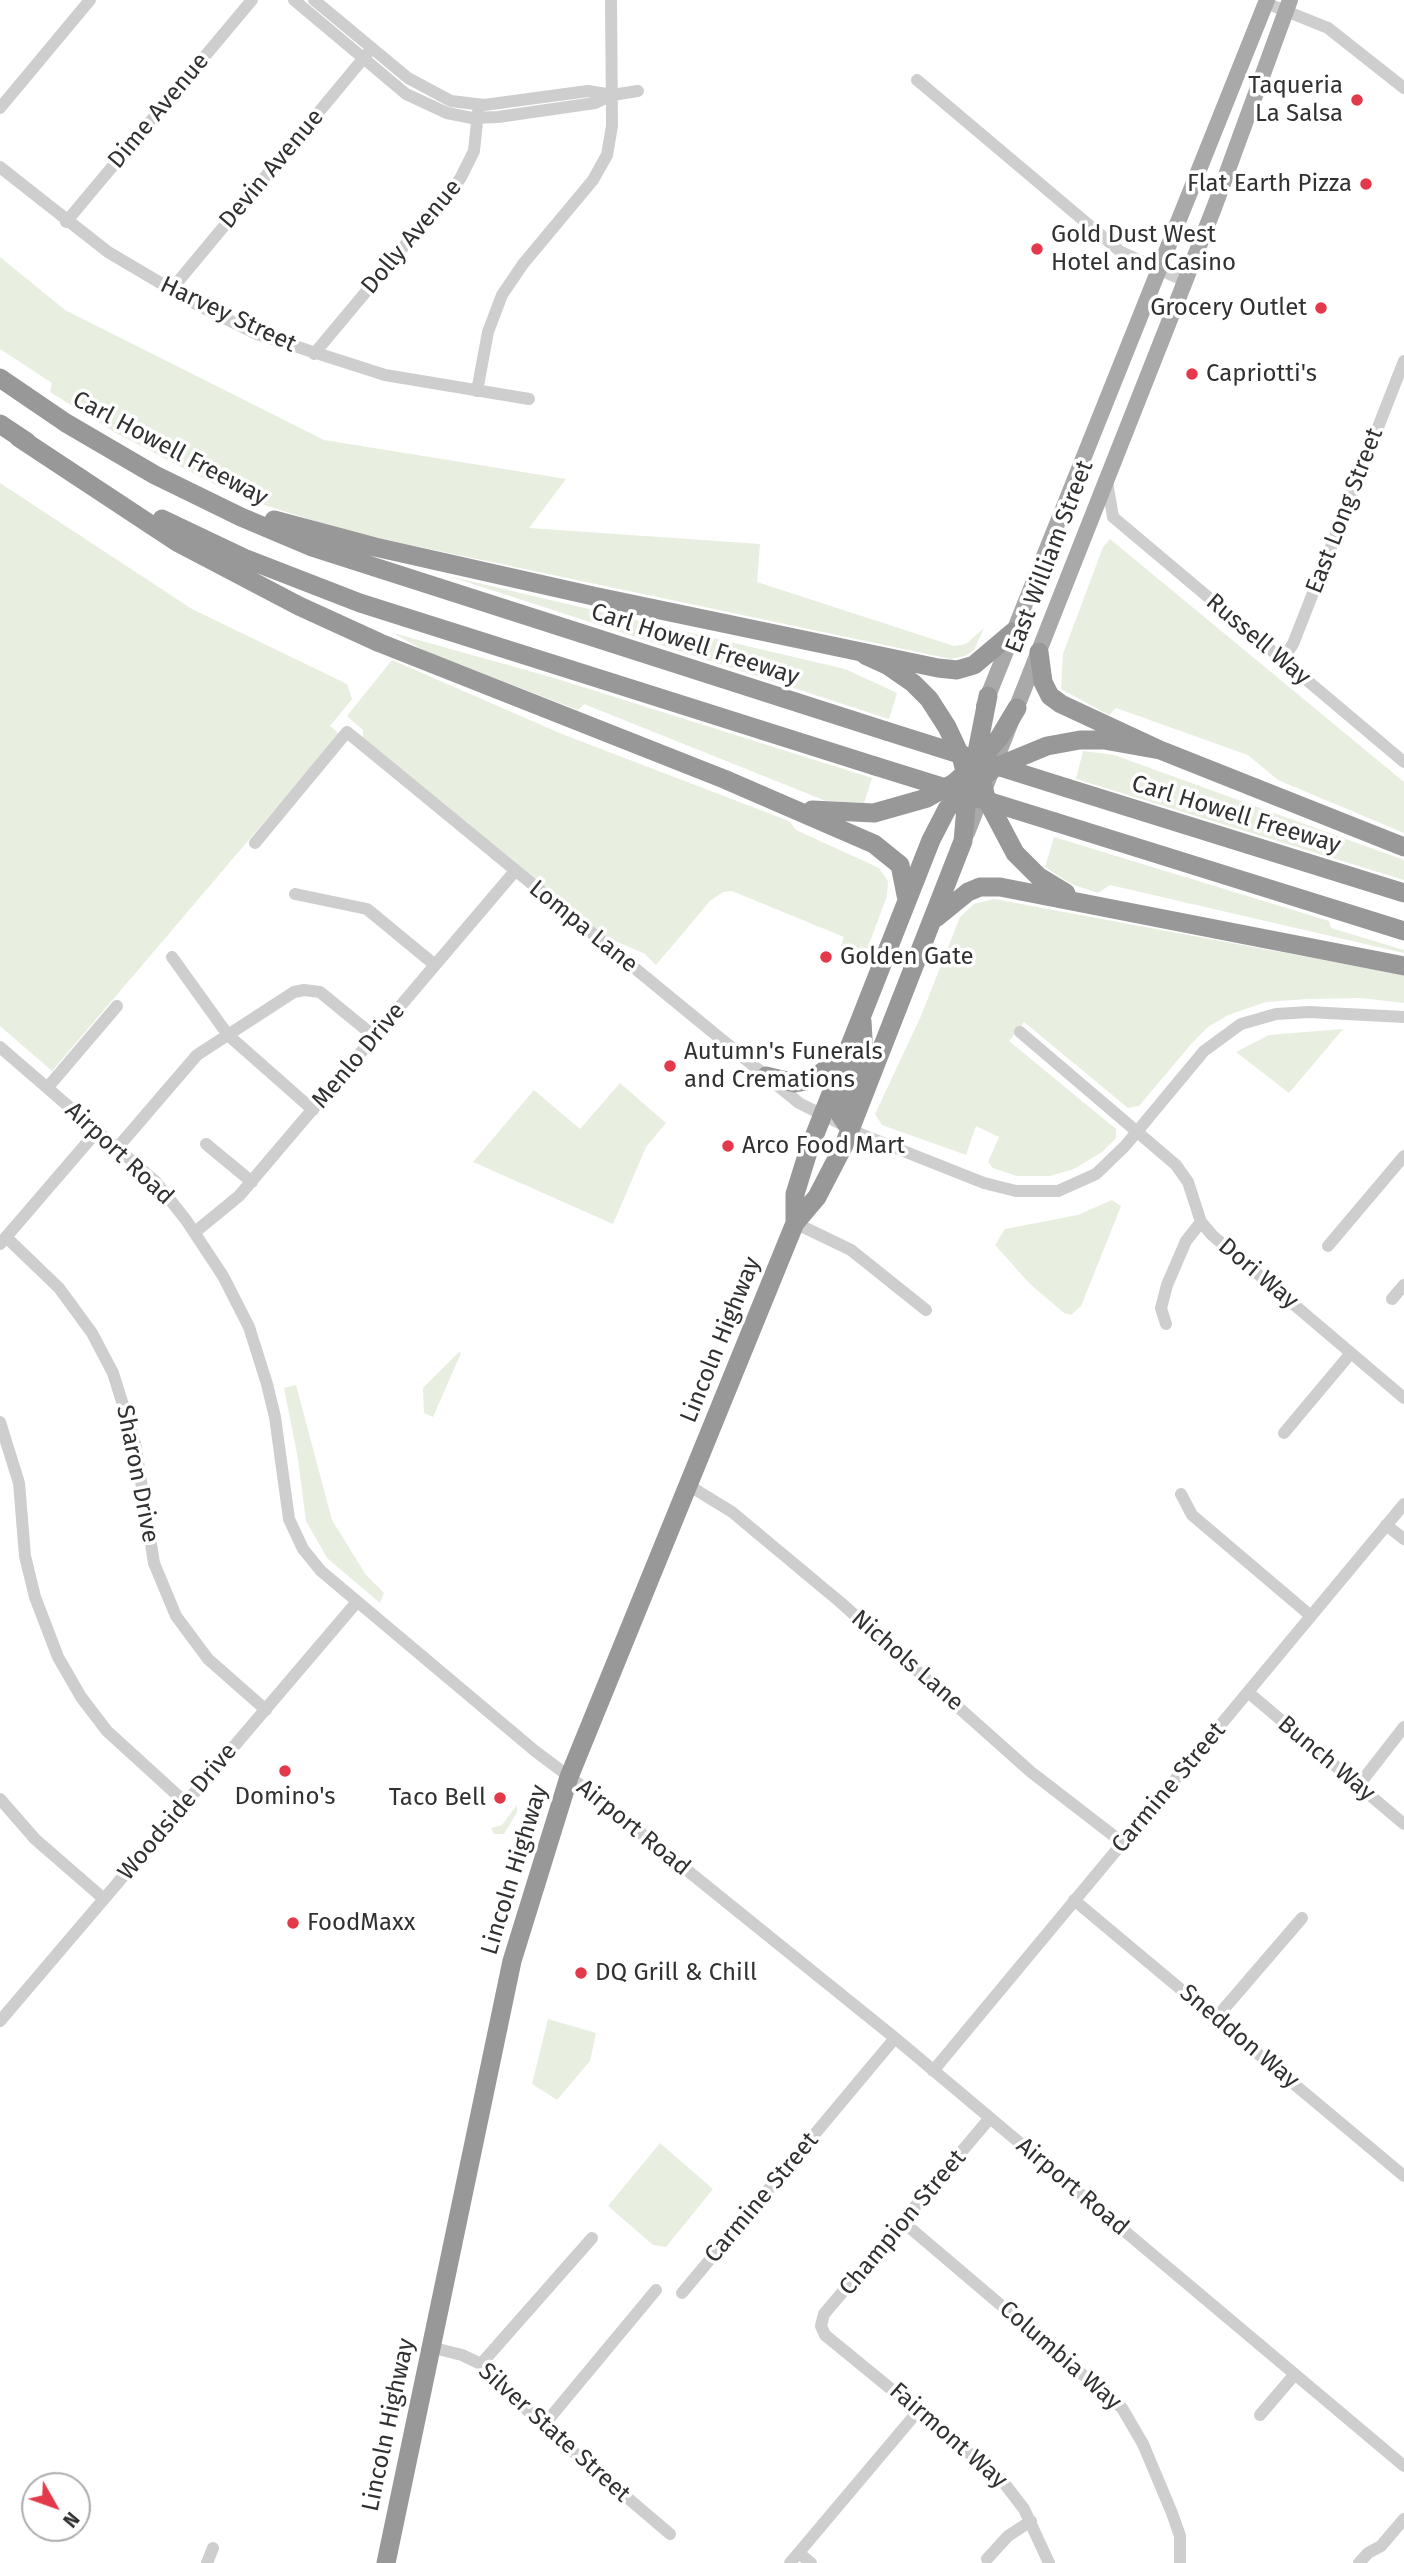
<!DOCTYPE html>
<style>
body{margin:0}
#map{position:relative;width:1404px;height:2563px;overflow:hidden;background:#fff;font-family:"Fira Sans",sans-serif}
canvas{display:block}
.north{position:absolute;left:21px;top:2472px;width:70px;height:70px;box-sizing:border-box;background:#fff;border:2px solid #adadad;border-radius:50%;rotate:130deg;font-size:19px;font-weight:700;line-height:28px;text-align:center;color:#313131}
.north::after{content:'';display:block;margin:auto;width:24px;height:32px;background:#e3394a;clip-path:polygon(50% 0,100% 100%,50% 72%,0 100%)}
</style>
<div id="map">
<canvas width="1404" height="2563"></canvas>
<div class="north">N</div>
</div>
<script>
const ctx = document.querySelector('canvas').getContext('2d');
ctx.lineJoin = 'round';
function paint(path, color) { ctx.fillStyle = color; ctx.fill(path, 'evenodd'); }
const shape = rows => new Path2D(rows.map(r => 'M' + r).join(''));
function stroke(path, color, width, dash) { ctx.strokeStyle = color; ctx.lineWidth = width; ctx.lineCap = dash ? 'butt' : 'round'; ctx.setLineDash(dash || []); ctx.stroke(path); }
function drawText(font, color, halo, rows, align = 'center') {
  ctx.font = font + ' "Fira Sans",sans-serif'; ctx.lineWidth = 7; ctx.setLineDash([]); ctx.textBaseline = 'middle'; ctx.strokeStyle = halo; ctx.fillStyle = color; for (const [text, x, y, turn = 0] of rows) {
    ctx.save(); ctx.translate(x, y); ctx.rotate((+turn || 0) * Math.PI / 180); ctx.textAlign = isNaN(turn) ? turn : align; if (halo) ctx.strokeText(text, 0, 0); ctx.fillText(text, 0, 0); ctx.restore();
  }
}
const green = shape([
 [0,257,65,310,324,440,566,479,529,528,760,544,757,582,954,646,966,644,984,628,974,650,965,656,951,659,406,544,343,530,252,501,216,485,116,433,50,392,52,383,0,349],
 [0,483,192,609,347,684,352,699,330,726,339,734,52,1071,0,1026],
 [1110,539,1404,782,1404,833,1278,780,1248,755,1116,708,1109,715,1061,689,1063,654,1103,547],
 [448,576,845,669,897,693,889,719],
 [393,633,551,677,872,778,864,803,826,801,584,704,578,710,427,652],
 [392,660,562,734,789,821,796,830,879,868,888,881,887,896,864,958,840,949,844,937,732,891,723,892,710,901,656,965,645,954,597,933,363,738,363,730,347,716],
 [1083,751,1114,755,1404,860,1404,880,1076,779],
 [1054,837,1329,921,1331,928,1404,950,1404,953,1110,885,1098,893,1071,884,1045,867],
 [994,899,1404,975,1404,1003,1361,998,1307,999,1266,1002,1228,1015,1208,1027,1192,1043,1139,1106,1128,1108,1024,1022,1009,1041,1116,1129,1116,1138,1102,1152,1074,1169,1050,1176,1017,1176,993,1168,988,1162,999,1137,976,1126,966,1155,882,1125,875,1114,921,1016,960,917,974,904],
 [1343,1029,1289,1093,1236,1052,1269,1035],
 [620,1083,666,1123,646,1147,613,1224,473,1162,534,1090,580,1129],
 [1112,1200,1121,1206,1081,1306,1071,1315,1064,1313,1030,1284,995,1245,1005,1229,1078,1215],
 [459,1352,461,1353,433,1417,424,1413,423,1388],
 [296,1385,332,1520,366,1575,384,1593,380,1603,327,1558,306,1521,298,1459,284,1388],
 [517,1805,517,1812,504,1834,494,1834,491,1828,502,1825],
 [548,2019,596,2033,590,2061,557,2100,532,2084],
 [660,2143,713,2189,666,2247,653,2245,608,2206]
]);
const minor = shape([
 [294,0,406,94,447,113,472,118,498,117,595,103,612,95,638,91],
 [314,0,408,78,451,101,484,105,588,91,612,95],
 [1266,3,1328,28,1404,88],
 [917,80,1121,252,1185,281],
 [0,108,90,0],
 [0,167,108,252,196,304,257,334,385,375,529,399],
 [66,222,252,0],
 [171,290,367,54],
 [314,354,460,179,474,151,478,112],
 [477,391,488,332,502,295,523,264,593,180,607,155,612,126,611,0],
 [1107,482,1113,517,1404,762],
 [1282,660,1293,644,1404,361],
 [255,843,347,732,799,1103,863,1135,984,1183,1016,1191,1058,1191,1096,1174,1125,1146,1204,1051,1241,1024,1276,1014,1309,1012,1404,1017],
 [295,894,367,909,435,965],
 [172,957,228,1035,313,1110],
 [1020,1032,1176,1165,1188,1182,1201,1222,1212,1235,1404,1398],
 [0,1047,155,1181,186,1220,223,1276,249,1327,267,1384,275,1417,289,1519,303,1549,321,1571,535,1751,595,1796,895,2038,1404,2466],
 [48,1087,117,1006],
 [206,1144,252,1182],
 [118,1147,197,1055,294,992,304,990,320,992,375,1037],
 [795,1223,851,1250,926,1310],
 [195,1232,239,1196,515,871],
 [6,1237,59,1288,92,1333,113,1373,135,1443,154,1563,176,1616,208,1659,266,1710],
 [0,1244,98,1130],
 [1328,1246,1404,1156],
 [1392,1299,1404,1285],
 [1166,1324,1161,1308,1167,1285,1186,1241,1201,1222],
 [0,1422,19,1483,25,1556,35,1597,58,1657,81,1697,107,1731,186,1803],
 [1284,1433,1351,1353],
 [688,1485,732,1512,840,1602,1031,1772,1123,1843],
 [1181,1494,1192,1515,1311,1616],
 [1386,1525,1404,1539],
 [1249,1693,1404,1824],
 [1358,1786,1404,1727],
 [0,1799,35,1839,104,1899],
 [1074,1900,1404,2176],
 [1216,2018,1302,1918],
 [0,2021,356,1603],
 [933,2071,1404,1504],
 [990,2118,824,2314,821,2326,825,2335,1001,2479,1024,2509,1049,2563],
 [903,2222,1122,2408,1143,2444,1172,2513,1180,2536,1180,2563],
 [682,2293,895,2038],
 [430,2347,462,2355,481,2364,543,2426,670,2534],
 [481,2364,592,2238],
 [1260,2415,1295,2374],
 [543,2426,656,2290],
 [799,2553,811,2563],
 [987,2559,1008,2536,1031,2521],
 [207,2563,213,2548],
 [790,2563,919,2410],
 [1359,2563,1368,2553,1381,2546,1404,2519]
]);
const major = shape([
 [984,706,1267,0],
 [967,833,1214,208,1290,0]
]);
const highway = shape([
 [0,378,66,423,155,475,241,517,312,547,886,731],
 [0,424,27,442],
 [18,437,177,542,299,606,380,643,724,779,874,844,900,865,907,900],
 [162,519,244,558,360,603,875,766],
 [274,520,375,547,593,596,938,668,957,670,974,665,1013,632],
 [1039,652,1043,682,1050,696,1061,704,1160,750,1404,847],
 [988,696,976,757,986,798,1015,853,1038,876,1066,893],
 [1067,788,1404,893],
 [812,810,874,813,927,798,954,783,976,764,999,738,1017,708],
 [1055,822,1404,931],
 [936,918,968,892,980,887,1000,887,1404,966],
 [766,1076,795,1083,812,1080,844,1055],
 [850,1129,841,1116,864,1056,862,1021],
 [795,1223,795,1194,808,1152,931,840,947,809,964,791,996,767,1047,746,1080,740,1104,740,1160,750],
 [386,2563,512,1961,569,1777,795,1223,817,1197,844,1145,963,841,968,785,962,759,947,727,929,699,913,683,887,665,865,655]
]);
const highwayBridge = shape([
 [886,731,1067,788],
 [875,766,1055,822]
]);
const markers = [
 [1357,100,7,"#e3394a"],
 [1366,184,7,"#e3394a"],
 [1037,249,7,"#e3394a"],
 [1321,308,7,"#e3394a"],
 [1192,374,7,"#e3394a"],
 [826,957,7,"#e3394a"],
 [670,1066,7,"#e3394a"],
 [728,1146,7,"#e3394a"],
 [285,1771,7,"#e3394a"],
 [500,1798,7,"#e3394a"],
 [293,1923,7,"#e3394a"],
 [581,1973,7,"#e3394a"]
];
const poiNames = [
 ["Taqueria",1343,86,"right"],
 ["La Salsa",1343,114,"right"],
 ["Flat Earth Pizza",1352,184,"right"],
 ["Gold Dust West",1051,235],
 ["Hotel and Casino",1051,263],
 ["Grocery Outlet",1307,308,"right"],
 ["Capriotti's",1206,374],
 ["Golden Gate",840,957],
 ["Autumn's Funerals",684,1052],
 ["and Cremations",684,1080],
 ["Arco Food Mart",742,1146],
 ["Domino's",285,1797,"center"],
 ["Taco Bell",486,1798,"right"],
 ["FoodMaxx",307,1923],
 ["DQ Grill & Chill",595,1973]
];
const streetNames = [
 ["Dime Avenue",159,111,-50],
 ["Devin Avenue",272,169,-50],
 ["Dolly Avenue",412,237,-50],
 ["Harvey Street",228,315,25],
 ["Carl Howell Freeway",170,449,28],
 ["East Long Street",1345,511,-69],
 ["East William Street",1050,557,-69],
 ["Russell Way",1258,640,40],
 ["Carl Howell Freeway",695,645,18],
 ["Carl Howell Freeway",1236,815,17],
 ["Lompa Lane",583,927,39],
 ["Menlo Drive",359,1056,-50],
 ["Airport Road",119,1154,43],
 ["Dori Way",1258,1274,40],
 ["Lincoln Highway",721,1340,-68],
 ["Sharon Drive",137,1474,79],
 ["Nichols Lane",907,1661,41],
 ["Bunch Way",1326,1759,40],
 ["Carmine Street",1169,1788,-50],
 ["Woodside Drive",178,1812,-50],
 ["Airport Road",633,1828,39],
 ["Lincoln Highway",515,1870,-73],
 ["Sneddon Way",1239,2037,40],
 ["Airport Road",1072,2187,40],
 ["Carmine Street",762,2198,-50],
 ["Champion Street",903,2223,-50],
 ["Columbia Way",1060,2356,41],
 ["Lincoln Highway",389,2425,-78],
 ["Silver State Street",554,2433,42],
 ["Fairmont Way",948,2436,41]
];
paint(green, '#e8eee0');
stroke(minor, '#cecece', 12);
stroke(major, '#a9a9a9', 16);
stroke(highway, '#989898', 19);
stroke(highwayBridge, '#989898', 19);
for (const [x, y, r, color] of markers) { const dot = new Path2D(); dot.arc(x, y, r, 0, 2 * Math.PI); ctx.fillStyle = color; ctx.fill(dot); stroke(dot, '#fff', 2.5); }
drawText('24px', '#313131', '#fff', poiNames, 'left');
drawText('24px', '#313131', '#fff', streetNames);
</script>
